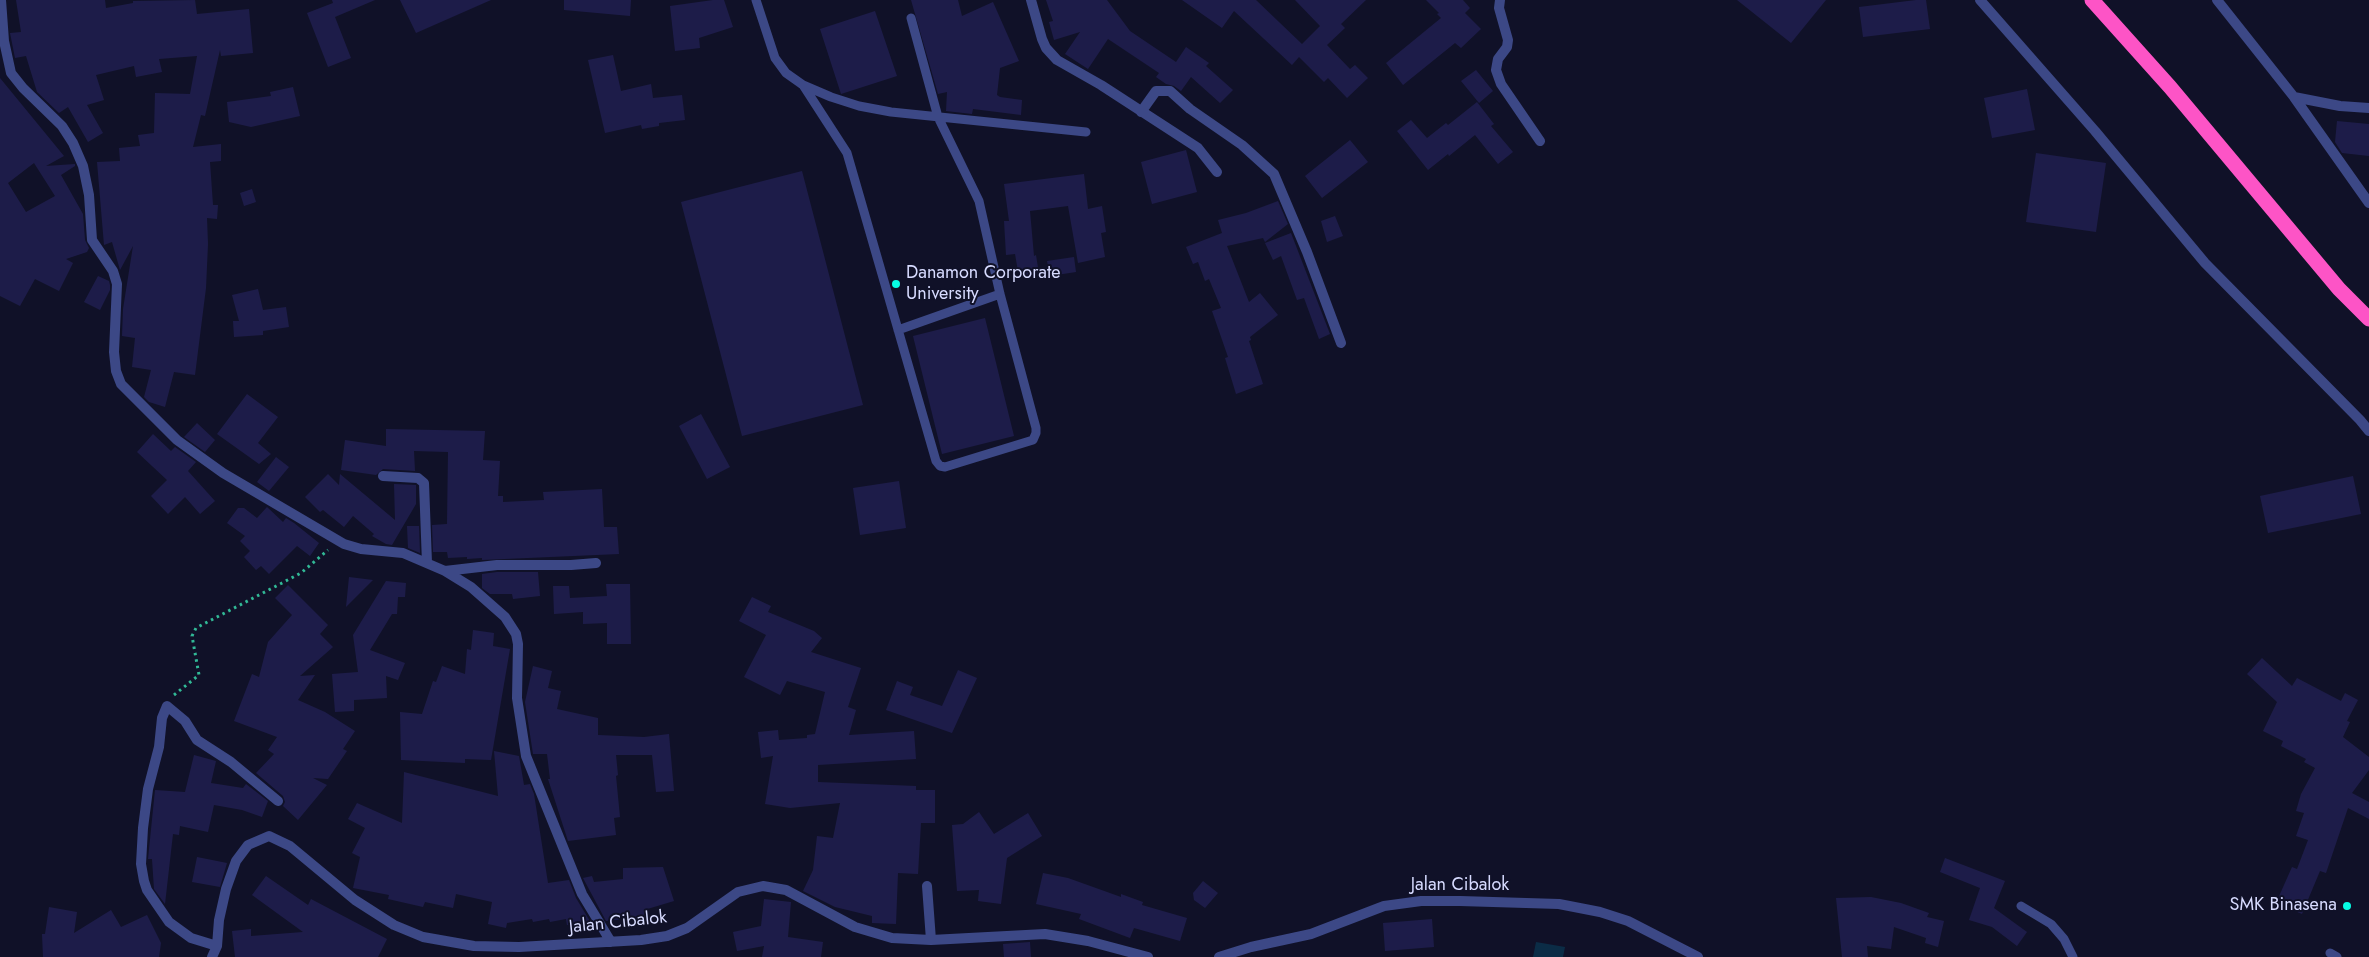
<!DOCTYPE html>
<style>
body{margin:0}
canvas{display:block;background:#101128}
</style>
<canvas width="2369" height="957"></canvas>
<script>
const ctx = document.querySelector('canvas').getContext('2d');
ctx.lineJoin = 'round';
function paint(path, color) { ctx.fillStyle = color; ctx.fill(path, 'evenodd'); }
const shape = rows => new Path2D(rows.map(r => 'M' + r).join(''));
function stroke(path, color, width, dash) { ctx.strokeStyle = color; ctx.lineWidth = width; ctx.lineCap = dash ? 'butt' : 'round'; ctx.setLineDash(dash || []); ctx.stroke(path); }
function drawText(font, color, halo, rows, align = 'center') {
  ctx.font = font + ' Jost,sans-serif'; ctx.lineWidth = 4; ctx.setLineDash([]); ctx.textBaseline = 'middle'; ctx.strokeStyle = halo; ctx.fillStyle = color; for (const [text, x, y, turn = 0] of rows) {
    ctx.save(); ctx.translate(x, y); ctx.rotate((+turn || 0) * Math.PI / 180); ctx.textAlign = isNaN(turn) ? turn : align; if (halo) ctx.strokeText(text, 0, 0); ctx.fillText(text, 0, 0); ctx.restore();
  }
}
const water = shape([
 [1536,942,1565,947,1563,957,1533,957]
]);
const building = shape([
 [16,0,105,0,106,8,133,3,133,1,195,0,197,14,249,9,253,53,221,56,220,50,205,116,201,115,193,147,221,144,221,161,210,162,213,205,218,205,217,219,207,218,208,244,206,288,195,375,174,372,165,407,149,402,144,397,151,370,132,367,135,338,122,336,123,309,133,246,120,270,112,242,104,245,97,162,120,161,119,148,140,146,138,135,154,133,155,93,190,94,197,56,159,59,162,72,136,77,134,66,96,75,104,100,87,105,103,133,88,142,68,107,59,113,37,92,26,56,15,58,10,33,21,32],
 [332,0,375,0,335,17,351,58,328,67,307,13,333,3],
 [400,0,491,0,416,33],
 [564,0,631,0,630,16,564,10],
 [713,0,724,0,733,27,699,38,700,48,675,51,670,6],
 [911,0,958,0,962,16,993,2,1019,61,1000,68,997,95,1000,97,1022,100,1021,115,973,109,972,114,946,111,947,92,938,94],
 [1046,0,1107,0,1130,31,1176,62,1186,47,1209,63,1206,66,1233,90,1220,103,1191,77,1181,91,1174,86,1166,84,1156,77,1159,73,1108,39,1088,69,1065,54,1080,32,1054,40,1049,22,1053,21],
 [1182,0,1256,0,1302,44,1320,26,1295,0,1366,0,1341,24,1345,28,1327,45,1350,69,1355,65,1368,78,1347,98,1328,78,1324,82,1299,57,1292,65,1234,11,1222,28],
 [1426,0,1463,0,1470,8,1465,13,1481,29,1461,48,1455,43,1403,85,1386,63,1441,18,1437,14,1439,13],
 [1737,0,1826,0,1791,43],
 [1916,0,1926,0,1930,29,1863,37,1859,7],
 [875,11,897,76,841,94,820,29],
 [613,55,621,91,651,84,653,98,682,95,685,120,659,123,659,126,642,129,641,125,605,133,588,60],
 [1476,70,1493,91,1479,103,1461,81],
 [0,78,64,156,46,166,75,164,75,166,61,175,83,214,85,240,89,248,87,252,66,259,73,263,59,291,35,279,20,306,0,296],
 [34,163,55,196,26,212,8,183],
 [293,87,300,116,251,127,229,122,227,102,271,96,270,92],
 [2027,89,2035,130,1992,138,1984,98],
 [1477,102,1494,124,1491,126,1513,152,1498,164,1475,135,1449,156,1448,154,1428,170,1397,131,1411,120,1427,138,1446,123,1448,125],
 [2337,121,2369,124,2369,156,2342,153,2335,142],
 [1350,140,1368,162,1322,198,1305,176],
 [1186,150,1197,192,1152,204,1141,162],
 [2036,153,2106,163,2096,232,2026,222],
 [802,171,863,405,742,436,681,202],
 [1084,174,1088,209,1102,206,1106,232,1101,233,1105,257,1078,263,1068,206,1030,211,1034,256,1036,255,1039,274,1019,277,1015,254,1006,255,1004,221,1009,221,1004,184],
 [252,189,256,202,244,206,240,193],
 [1278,201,1288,224,1265,242,1263,238,1227,246,1249,302,1260,293,1278,315,1250,337,1251,340,1249,341,1263,384,1236,394,1225,358,1228,357,1212,311,1221,308,1209,279,1205,281,1198,262,1193,264,1186,247,1222,233,1218,220,1246,213],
 [1335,216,1343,236,1327,242,1321,221],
 [1291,233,1330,334,1319,339,1304,298,1297,300,1281,256,1273,260,1265,243],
 [1074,257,1076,272,1050,276,1047,261],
 [98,276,109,281,110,285,110,290,100,310,84,302],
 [258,289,263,310,286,307,289,327,263,331,263,335,234,337,233,321,239,321,232,295],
 [985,318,1014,436,942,454,913,336],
 [247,394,278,417,258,443,271,454,259,464,217,434],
 [701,414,730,467,707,479,679,426],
 [197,423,215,440,205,452,184,437],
 [386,429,485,431,483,460,500,461,498,496,503,496,503,502,544,500,543,492,602,489,604,527,617,527,619,554,482,560,482,558,467,559,467,557,448,558,447,552,433,552,432,525,447,524,448,452,414,451,415,471,383,469,376,475,341,470,345,440,386,446],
 [153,434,171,451,175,447,196,462,188,471,215,501,200,514,185,497,168,514,151,496,167,480,137,452],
 [276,457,289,467,269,491,257,482],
 [328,474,339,485,340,474,395,520,394,484,416,485,416,504,392,545,386,544,372,536,374,534,353,516,344,527,323,510,320,512,305,497],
 [2353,476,2361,514,2268,533,2260,496],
 [899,481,906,528,860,535,853,488],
 [267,507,283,522,286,518,294,523,319,543,310,556,297,546,269,574,261,566,256,570,244,557,250,551,240,541,245,536,227,523,238,508,244,508,257,518],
 [407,526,419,526,420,553,408,548],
 [497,572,538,572,540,596,513,599,512,594,490,594,482,588,482,574],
 [349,577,373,580,346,607],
 [386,581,406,583,405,597,398,597,397,614,392,614,370,650,405,663,398,680,386,676,387,698,354,700,354,711,335,712,332,674,358,672,353,635],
 [606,584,630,584,631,644,607,644,607,623,583,624,583,612,554,614,553,586,569,586,570,598,607,596],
 [288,585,328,625,320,634,333,647,300,676,315,675,298,700,325,712,355,731,343,749,347,751,328,779,313,778,327,785,298,820,283,806,285,802,283,796,256,773,274,754,268,750,277,737,234,721,252,674,259,677,268,642,292,615,275,598],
 [752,597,771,606,768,612,814,631,822,638,811,652,861,668,848,707,856,710,849,735,914,731,916,759,818,765,818,782,916,786,916,790,935,790,935,823,921,823,918,874,898,873,896,924,872,923,872,916,835,907,803,891,813,870,817,836,833,838,840,803,790,808,765,804,773,756,761,758,758,732,778,730,779,740,807,738,807,735,815,734,825,692,787,681,780,695,744,677,766,635,739,621],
 [473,630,494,633,493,646,510,649,491,760,465,759,465,763,401,760,400,712,422,714,433,681,436,682,442,666,465,674,467,649,471,650],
 [2262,658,2292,686,2297,678,2341,701,2345,693,2358,700,2347,721,2350,722,2343,737,2369,757,2369,770,2352,793,2369,802,2369,819,2348,808,2326,873,2320,871,2302,914,2276,903,2292,867,2297,869,2308,840,2296,836,2304,813,2296,811,2301,794,2315,768,2304,762,2306,759,2281,746,2283,741,2263,731,2277,702,2247,674],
 [533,666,552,671,548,688,561,691,557,709,598,718,598,735,644,737,669,734,674,791,656,792,652,755,616,755,618,775,616,776,620,817,614,818,616,835,568,841,548,779,550,779,547,754,533,754,525,702],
 [958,670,977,678,952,733,886,710,897,681,913,687,910,695,942,706],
 [494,751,519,756,524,785,530,784,534,794,548,883,569,880,576,898,591,923,567,925,566,919,550,922,549,919,533,922,532,919,507,923,506,928,488,924,492,902,456,894,453,908,425,902,423,907,388,899,389,895,353,888,360,857,352,853,365,828,348,819,357,803,402,823,404,772,498,796],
 [194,755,216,761,211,783,243,788,246,784,268,801,262,817,242,810,214,805,208,832,180,826,179,835,173,834,165,904,154,889,152,859,148,859,155,790,185,792],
 [979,812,994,834,1028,813,1042,836,1007,858,1001,904,978,901,979,890,957,891,952,825,963,824],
 [197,857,227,863,220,887,192,882],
 [1945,858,2005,881,1994,908,2027,932,2017,946,1992,927,1969,920,1980,888,1940,872],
 [663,867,674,901,644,910,644,917,606,921,583,878,592,876,594,882,623,879,623,868],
 [1043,873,1068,878,1121,897,1121,894,1143,902,1142,905,1187,918,1180,941,1134,928,1130,938,1079,919,1081,914,1036,904],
 [266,876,308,905,311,899,387,939,378,957,235,957,232,931,251,929,251,936,303,932,252,895],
 [1203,881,1218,893,1205,908,1194,900,1193,893],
 [1871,897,1901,903,1929,913,1927,917,1944,921,1938,947,1925,943,1926,938,1894,927,1891,949,1867,946,1868,957,1842,957,1836,898],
 [764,899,791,902,788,937,823,942,821,957,762,957,764,946,737,951,733,932,761,926],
 [49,907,77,912,74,933,111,910,121,927,147,915,161,943,159,957,43,957,42,934,45,934],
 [1432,919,1434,947,1385,951,1383,923],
 [1030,942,1031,957,1004,957,1003,944]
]);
const path = shape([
 [174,695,199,675,192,636,196,628,301,573,328,550]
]);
const service = shape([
 [756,0,775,58,786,73,803,85,831,97,859,106,891,112,1086,132],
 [803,85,847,153,936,461,940,466,945,467,1033,440,1036,433,1036,428,1000,294,979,201,938,117,911,18],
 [898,330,1000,294],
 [2021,906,2051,924,2064,939,2073,957],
 [2330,953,2337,957]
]);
const minor = shape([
 [1,0,4,41,11,73,23,88,62,126,73,143,83,166,89,195,92,240,113,271,117,284,114,352,116,371,121,384,177,440,223,473,344,544,361,549,403,553,445,571,471,587,505,617,516,634,518,644,517,698,526,756,582,894,611,942],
 [1031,0,1042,39,1046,48,1057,60,1101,85,1198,148,1217,172],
 [1500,0,1499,8,1508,40,1507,47,1498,59,1496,70,1501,84,1540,141],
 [1980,0,2095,131,2205,263,2360,420,2369,431],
 [2217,0,2294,97,2369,203],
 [2294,97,2340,106,2369,108],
 [1141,112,1156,91,1170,91,1190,109,1242,145,1274,174,1307,252,1341,343],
 [383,476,418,478,424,483,427,563],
 [445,571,497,565,571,565,596,563],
 [927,886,931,940],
 [217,946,191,938,169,922,147,890,144,881,141,864,143,828,148,789,159,747,162,718,167,706,185,721,197,740,231,762,278,801],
 [212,957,217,946,219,920,226,889,236,861,248,845,269,836,290,846,355,900,394,925,423,937,474,946,519,947,641,940,667,936,687,928,738,892,763,886,786,890,855,927,892,938,931,940,1045,934,1088,941,1148,957],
 [1219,957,1251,947,1311,934,1384,906,1421,901,1460,901,1559,904,1600,912,1628,921,1698,957]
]);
const motorway = shape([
 [2092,0,2170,87,2339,289,2369,319]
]);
const markers = [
 [896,284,5,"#06fce4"],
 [2347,906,5,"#06fce4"]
];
const poiNames = [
 ["Danamon Corporate",906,274],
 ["University",906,295],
 ["SMK Binasena",2337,906,"right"]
];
const streetNames = [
 ["Jalan Cibalok",1460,886],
 ["Jalan Cibalok",618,923,-6]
];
paint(water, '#0b2c46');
paint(building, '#1d1c49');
stroke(path, '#31b996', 3, [2.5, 4]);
stroke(service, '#3c4886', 9);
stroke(minor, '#3c4886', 10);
stroke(motorway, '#fd54c6', 15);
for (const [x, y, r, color] of markers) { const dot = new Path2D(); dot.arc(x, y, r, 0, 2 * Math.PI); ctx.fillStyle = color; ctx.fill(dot); stroke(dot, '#101128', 2); }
drawText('18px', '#d7dbff', '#101128', poiNames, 'left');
drawText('18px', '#d7dbff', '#101128', streetNames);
</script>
